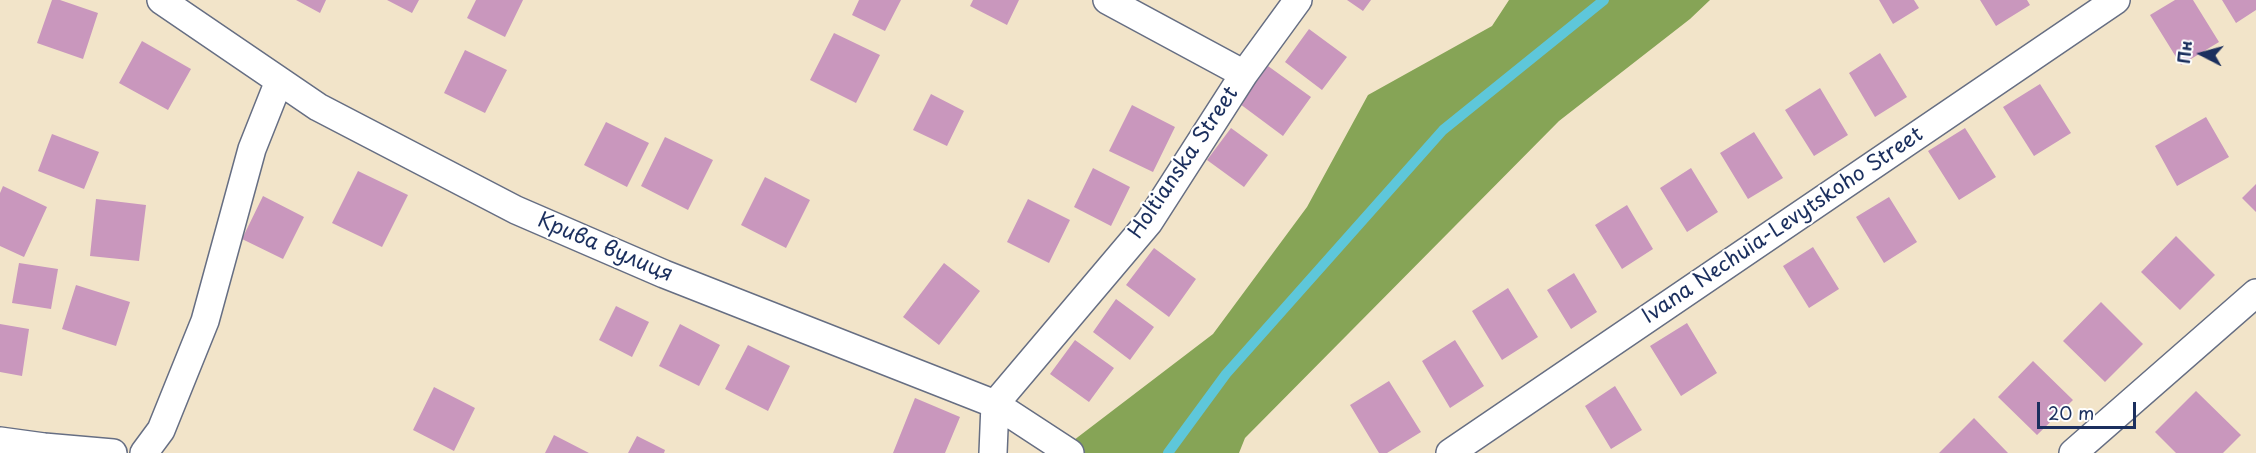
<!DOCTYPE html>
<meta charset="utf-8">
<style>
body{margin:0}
#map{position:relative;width:2256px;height:453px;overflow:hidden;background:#f2e4c9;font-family:"Playpen Sans",sans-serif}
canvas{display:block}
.north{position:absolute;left:2172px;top:24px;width:60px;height:60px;-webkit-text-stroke:4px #fff;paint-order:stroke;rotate:276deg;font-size:16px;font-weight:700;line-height:24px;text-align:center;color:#1b2f5e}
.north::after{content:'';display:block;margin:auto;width:21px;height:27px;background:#1b2f5e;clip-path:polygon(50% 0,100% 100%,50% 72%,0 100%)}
.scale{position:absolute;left:2037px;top:402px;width:99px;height:27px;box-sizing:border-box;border:3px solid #1b2f5e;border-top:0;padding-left:8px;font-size:18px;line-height:21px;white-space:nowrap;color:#1b2f5e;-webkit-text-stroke:4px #fff;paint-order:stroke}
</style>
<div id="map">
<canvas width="2256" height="453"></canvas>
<div class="north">Пн</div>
<div class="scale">20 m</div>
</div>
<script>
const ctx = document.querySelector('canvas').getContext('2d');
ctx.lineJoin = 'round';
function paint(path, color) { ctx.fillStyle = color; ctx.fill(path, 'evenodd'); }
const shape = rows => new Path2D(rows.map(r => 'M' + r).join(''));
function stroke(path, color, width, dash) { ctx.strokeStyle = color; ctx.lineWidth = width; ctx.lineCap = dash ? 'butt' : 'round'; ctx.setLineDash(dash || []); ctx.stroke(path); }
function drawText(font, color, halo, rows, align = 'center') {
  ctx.font = font + ' "Playpen Sans",sans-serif'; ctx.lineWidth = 4.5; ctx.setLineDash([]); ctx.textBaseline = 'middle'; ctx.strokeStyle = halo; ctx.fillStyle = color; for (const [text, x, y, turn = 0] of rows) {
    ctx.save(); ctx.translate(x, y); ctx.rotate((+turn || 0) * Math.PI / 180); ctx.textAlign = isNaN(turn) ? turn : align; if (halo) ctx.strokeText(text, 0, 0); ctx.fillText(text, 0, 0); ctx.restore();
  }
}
const forest = shape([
 [1509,0,1710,0,1690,19,1559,121,1245,438,1239,453,1057,453,1213,334,1307,207,1368,95,1492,26]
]);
const stream = shape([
 [1168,453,1226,374,1443,130,1604,0]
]);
const building = shape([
 [52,0,60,0,98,13,83,59,37,43],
 [296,0,326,0,320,13],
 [387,0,419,0,412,13],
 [476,0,523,0,505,37,467,18],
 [859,0,901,0,885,31,852,15],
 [973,0,1019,0,1007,25,970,6],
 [1347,0,1371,0,1363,11],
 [1879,0,1914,0,1919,8,1893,24],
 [1980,0,2027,0,2030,5,1996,26],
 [2175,0,2193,0,2219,42,2181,65,2150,15],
 [2222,0,2256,0,2256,10,2236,23],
 [1309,29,1347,57,1322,90,1285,62],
 [834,33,880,55,856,103,810,80],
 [142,41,191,69,168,110,119,83],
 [465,50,507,70,485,113,444,93],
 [1880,53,1907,97,1875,117,1849,73],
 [1268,66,1311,97,1283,136,1240,104],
 [2040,84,2071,133,2034,156,2003,107],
 [1820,88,1848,135,1814,156,1785,110],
 [931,94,964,111,947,146,913,130],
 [1132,105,1175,127,1153,172,1109,151],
 [2206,117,2229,157,2177,186,2155,146],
 [606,122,649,143,627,187,584,165],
 [1231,128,1268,155,1244,187,1207,160],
 [1965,128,1996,177,1959,200,1928,151],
 [1754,132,1783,178,1748,199,1720,153],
 [52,134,99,152,84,189,38,171],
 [665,137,713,160,688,210,641,186],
 [1093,168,1130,187,1111,226,1074,207],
 [1691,168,1718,212,1687,232,1660,188],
 [358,171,408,195,382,247,332,223],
 [765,177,810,200,786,248,741,225],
 [2256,184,2256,212,2242,198],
 [3,186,47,207,24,257,0,246,0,193],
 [263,196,304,217,283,259,242,239],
 [1889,197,1917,242,1884,263,1856,217],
 [96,199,146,205,139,261,90,256],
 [1028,199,1070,220,1049,263,1007,242],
 [1627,205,1653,249,1622,269,1595,225],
 [2176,236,2215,275,2180,310,2141,272],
 [1813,247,1839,289,1809,308,1783,266],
 [1154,248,1196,279,1169,317,1126,285],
 [19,263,58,269,51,309,12,303],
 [944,263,980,291,939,345,903,317],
 [1574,273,1597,312,1571,329,1547,290],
 [76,285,130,302,116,346,62,329],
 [1508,288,1538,337,1502,360,1472,311],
 [1116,299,1154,327,1130,360,1093,332],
 [2101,302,2143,344,2105,382,2063,341],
 [616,306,649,322,632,357,599,340],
 [1687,323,1717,373,1681,396,1650,346],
 [0,324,29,329,22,376,0,372],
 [680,324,720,345,699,386,659,366],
 [1075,340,1114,368,1089,402,1050,374],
 [1455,340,1484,386,1450,408,1422,361],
 [748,345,790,366,768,411,725,389],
 [2033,361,2073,400,2037,435,1998,397],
 [1389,381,1421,432,1387,453,1379,453,1350,405],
 [1615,386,1642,430,1611,449,1585,406],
 [434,387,475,408,454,451,413,430],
 [2196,391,2241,435,2223,453,2176,453,2155,432],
 [915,398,960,417,945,453,893,453],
 [1974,418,2008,453,1939,453],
 [554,435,589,453,545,453],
 [637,436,665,450,664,453,628,453]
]);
const street = shape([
 [161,0,318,107,516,210,664,274,995,404,1070,453],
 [1107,0,1244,74],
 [0,441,44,447,113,453],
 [144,453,161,430,205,321,252,149,279,81],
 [993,453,995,404,1149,222,1244,74,1298,0],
 [1450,453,2116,0],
 [2073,453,2256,293]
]);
const streetNames = [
 ["Holtianska Street",1184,163,-56],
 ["Ivana Nechuia-Levytskoho Street",1783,226,-34],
 ["Крива вулиця",605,248,23]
];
paint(forest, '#86a456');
stroke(stream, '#5ec7da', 10);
paint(building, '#c997bd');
stroke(street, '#666e83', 30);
stroke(street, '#fff', 27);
drawText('21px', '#1b2f5e', '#fff', streetNames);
</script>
